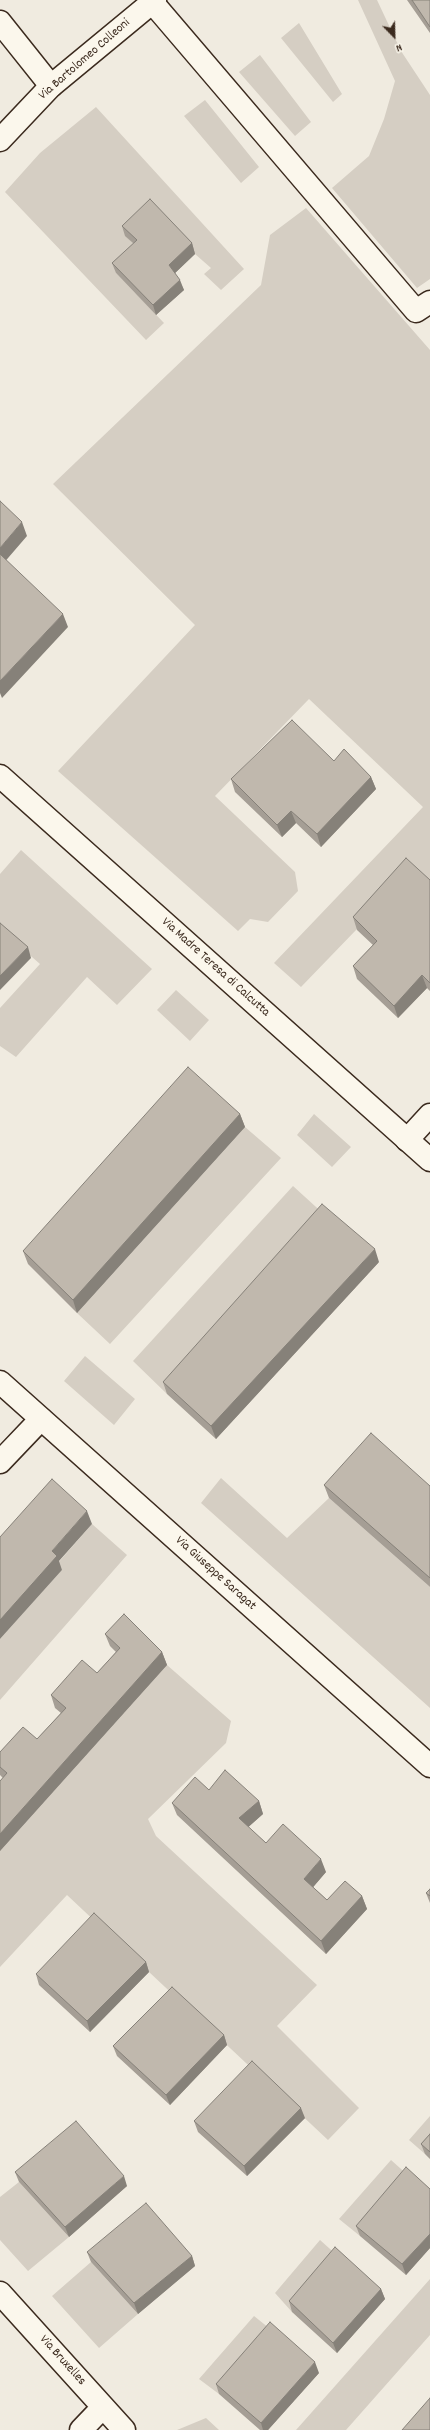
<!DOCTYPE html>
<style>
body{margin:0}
#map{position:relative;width:430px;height:2430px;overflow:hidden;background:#f0ebe0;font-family:Dekko,sans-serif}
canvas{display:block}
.north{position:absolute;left:374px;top:16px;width:40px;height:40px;-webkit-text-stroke:3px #fbf7ec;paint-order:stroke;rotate:157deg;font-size:11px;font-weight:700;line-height:16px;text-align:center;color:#3b2a1e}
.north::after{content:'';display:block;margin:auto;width:14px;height:18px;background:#3b2a1e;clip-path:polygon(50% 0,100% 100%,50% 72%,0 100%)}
</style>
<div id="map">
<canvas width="430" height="2430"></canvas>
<div class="north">N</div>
</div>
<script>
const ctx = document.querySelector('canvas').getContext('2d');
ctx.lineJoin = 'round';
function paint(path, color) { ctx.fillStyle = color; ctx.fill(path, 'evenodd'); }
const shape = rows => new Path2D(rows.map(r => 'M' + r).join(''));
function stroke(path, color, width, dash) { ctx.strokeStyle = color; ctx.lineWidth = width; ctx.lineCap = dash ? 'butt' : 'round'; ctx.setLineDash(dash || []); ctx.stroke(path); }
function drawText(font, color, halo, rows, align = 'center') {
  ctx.font = font + ' Dekko,sans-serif'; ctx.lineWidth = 3.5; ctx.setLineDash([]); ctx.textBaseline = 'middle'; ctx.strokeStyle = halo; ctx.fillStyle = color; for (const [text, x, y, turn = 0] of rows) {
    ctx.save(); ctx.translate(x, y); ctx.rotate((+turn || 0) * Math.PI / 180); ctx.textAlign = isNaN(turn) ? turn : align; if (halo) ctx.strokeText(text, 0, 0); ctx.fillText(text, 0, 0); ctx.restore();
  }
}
const green = shape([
 [358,0,377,0,401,51,430,95,430,279,417,288,332,188,369,156,384,119,395,81],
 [299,23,342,94,333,102,281,38],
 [260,55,311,122,295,136,239,72],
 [205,100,259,167,241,183,184,116],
 [96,107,244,269,221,290,204,274,211,268,195,254,126,236,141,251,116,273,164,323,146,340,5,192,40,153],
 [306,208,430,350,430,889,410,871,357,929,301,987,274,963,423,807,309,699,215,796,295,872,298,891,268,922,250,919,238,931,58,771,195,625,53,484,261,285,270,235],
 [21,850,152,969,117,1005,87,977,16,1057,0,1046,0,1008,40,964,0,929,0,874],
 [176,990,209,1020,190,1041,157,1010],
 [314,1114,351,1147,332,1167,297,1135],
 [245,1127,281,1158,110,1344,77,1313],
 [293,1186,327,1217,167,1394,133,1361],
 [85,1356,135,1399,114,1425,64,1381],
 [221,1478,287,1538,329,1498,430,1587,430,1708,201,1503],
 [92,1524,127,1555,0,1700,0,1639,62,1570,57,1564],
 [167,1665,231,1721,226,1743,148,1819,156,1836,317,1985,277,2026,359,2108,328,2140,67,1895,0,1967,0,1851],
 [430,2116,430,2148,425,2154,409,2140],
 [391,2160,410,2177,360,2236,339,2219],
 [19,2182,69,2237,28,2271,0,2240,0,2197],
 [320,2240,339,2257,292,2312,275,2293],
 [91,2262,138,2314,99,2348,52,2296],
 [430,2279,430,2335,346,2430,296,2430],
 [254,2316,274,2332,219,2394,199,2379],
 [206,2418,219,2430,177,2430]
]);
const lane = shape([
 [152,2,416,311,430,302],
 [407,1140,430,1115],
 [0,1462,41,1419]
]);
const street = shape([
 [0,22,51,86],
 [0,776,430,1160],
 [0,1382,430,1766],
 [0,2293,124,2430],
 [81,2430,103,2407]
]);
const secondary = shape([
 [0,140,51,86,155,0]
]);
const wall = shape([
 [407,0,430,0,430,33],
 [122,226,192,243,195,254,175,273,184,290,156,315,116,273,112,263,134,244,125,236],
 [334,761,371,777,376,789,321,847,296,823,282,837,235,792,231,779],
 [430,880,430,991,427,988,398,1018,357,979,353,966,373,945,357,930,353,917],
 [240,1114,245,1127,77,1313,28,1264,23,1251],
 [379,1262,216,1439,167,1394,163,1382],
 [324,1485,430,1486,430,1587,329,1498],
 [105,1634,162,1652,167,1665,0,1851,0,1781,3,1778,0,1775,0,1767,37,1739,61,1713,55,1708,51,1695,97,1673,116,1652,110,1646],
 [209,1790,259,1801,263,1814,248,1827,266,1843,326,1872,313,1887,327,1900,362,1896,367,1909,326,1954,177,1815,172,1803],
 [430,1889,430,1903,426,1893],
 [146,1962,149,1972,90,2032,39,1985,36,1974],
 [224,2035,227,2045,170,2105,117,2056,113,2046],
 [305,2118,247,2176,198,2132,194,2121],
 [430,2134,430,2159,425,2154,421,2144],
 [15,2172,127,2186,69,2237,19,2182],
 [430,2189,430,2248,406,2275,360,2236,356,2226],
 [87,2252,192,2256,195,2266,138,2314,91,2262],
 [381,2289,385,2299,337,2353,292,2312,289,2301],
 [319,2373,268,2430,260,2430,219,2394,216,2384]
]);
const shadedWall = shape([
 [192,243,195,254,173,275,169,265],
 [180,280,184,290,156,315,153,305],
 [22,522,27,536,2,565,0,560,0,548],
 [63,614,68,627,2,698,0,693,0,681],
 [371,777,376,789,321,847,317,834],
 [291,811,296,823,282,837,277,825],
 [28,947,31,958,0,990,0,976],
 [422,975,427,988,398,1018,394,1006],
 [240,1114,245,1127,77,1313,73,1300],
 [375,1249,379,1262,216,1439,211,1426],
 [87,1511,92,1524,59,1561,62,1570,0,1639,0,1620,52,1551],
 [162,1652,167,1665,0,1851,0,1834],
 [259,1801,263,1814,244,1831,239,1818],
 [321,1859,326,1872,309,1892,304,1879],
 [362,1896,367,1909,326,1954,321,1941],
 [146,1962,149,1972,90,2032,87,2021],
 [224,2035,227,2045,170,2105,166,2095],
 [301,2108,305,2118,247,2176,244,2166],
 [124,2176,127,2186,69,2237,65,2227],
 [430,2234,430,2248,406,2275,402,2264],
 [192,2256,195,2266,138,2314,134,2303],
 [381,2289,385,2299,337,2353,333,2343],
 [315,2362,319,2373,268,2430,263,2430,261,2423]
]);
const building = shape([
 [412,0,430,0,430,27,412,0],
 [150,199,192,243,169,265,180,280,153,305,112,263,137,240,122,226,150,199],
 [0,501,22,522,0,548,0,501],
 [0,554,63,614,0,681,0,554],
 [292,720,334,761,344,749,371,777,317,834,291,811,277,825,231,779,292,720],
 [406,858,430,880,430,983,422,975,394,1006,353,966,377,941,353,917,406,858],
 [0,923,28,947,0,976,0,923],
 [188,1067,240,1114,73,1300,23,1251,188,1067],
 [322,1204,375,1249,211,1426,163,1382,322,1204],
 [371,1433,430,1486,430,1578,324,1485,371,1433],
 [52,1479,87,1511,52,1551,57,1556,0,1620,0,1537,52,1479],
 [124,1614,162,1652,0,1834,0,1781,7,1773,0,1767,0,1752,23,1727,37,1739,66,1708,51,1695,82,1660,97,1673,120,1648,105,1634,124,1614],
 [225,1770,259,1801,239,1818,266,1843,283,1824,321,1859,304,1879,327,1900,345,1881,362,1896,321,1941,172,1803,195,1777,209,1790,225,1770],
 [430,1889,430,1896,426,1893,430,1889],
 [94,1913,146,1962,87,2021,36,1974,94,1913],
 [172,1987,224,2035,166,2095,113,2046,172,1987],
 [252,2061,301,2108,244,2166,194,2121,252,2061],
 [76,2121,124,2176,65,2227,15,2172,76,2121],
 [430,2134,430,2152,421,2144,430,2134],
 [406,2167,430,2189,430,2234,402,2264,356,2226,406,2167],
 [146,2203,192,2256,134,2303,87,2252,146,2203],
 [335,2247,381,2289,333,2343,289,2301,335,2247],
 [270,2322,315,2362,261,2423,216,2384,270,2322],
 [430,2398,430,2430,402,2430,430,2398]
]);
const streetNames = [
 ["Via Bartolomeo Colleoni",85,60,-41],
 ["Via Madre Teresa di Calcutta",215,968,42],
 ["Via Giuseppe Saragat",215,1574,42],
 ["Via Bruxelles",62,2361,48]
];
paint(green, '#d5cec3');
stroke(lane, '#3b2a1e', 25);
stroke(street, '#3b2a1e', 25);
stroke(secondary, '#3b2a1e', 25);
stroke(lane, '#fbf7ec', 22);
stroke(street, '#fbf7ec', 22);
stroke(secondary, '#fbf7ec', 22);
paint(wall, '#a59e95');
paint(shadedWall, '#868179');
paint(building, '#c0b8ad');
stroke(building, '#868179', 1);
drawText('13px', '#3b2a1e', '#fbf7ec', streetNames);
</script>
